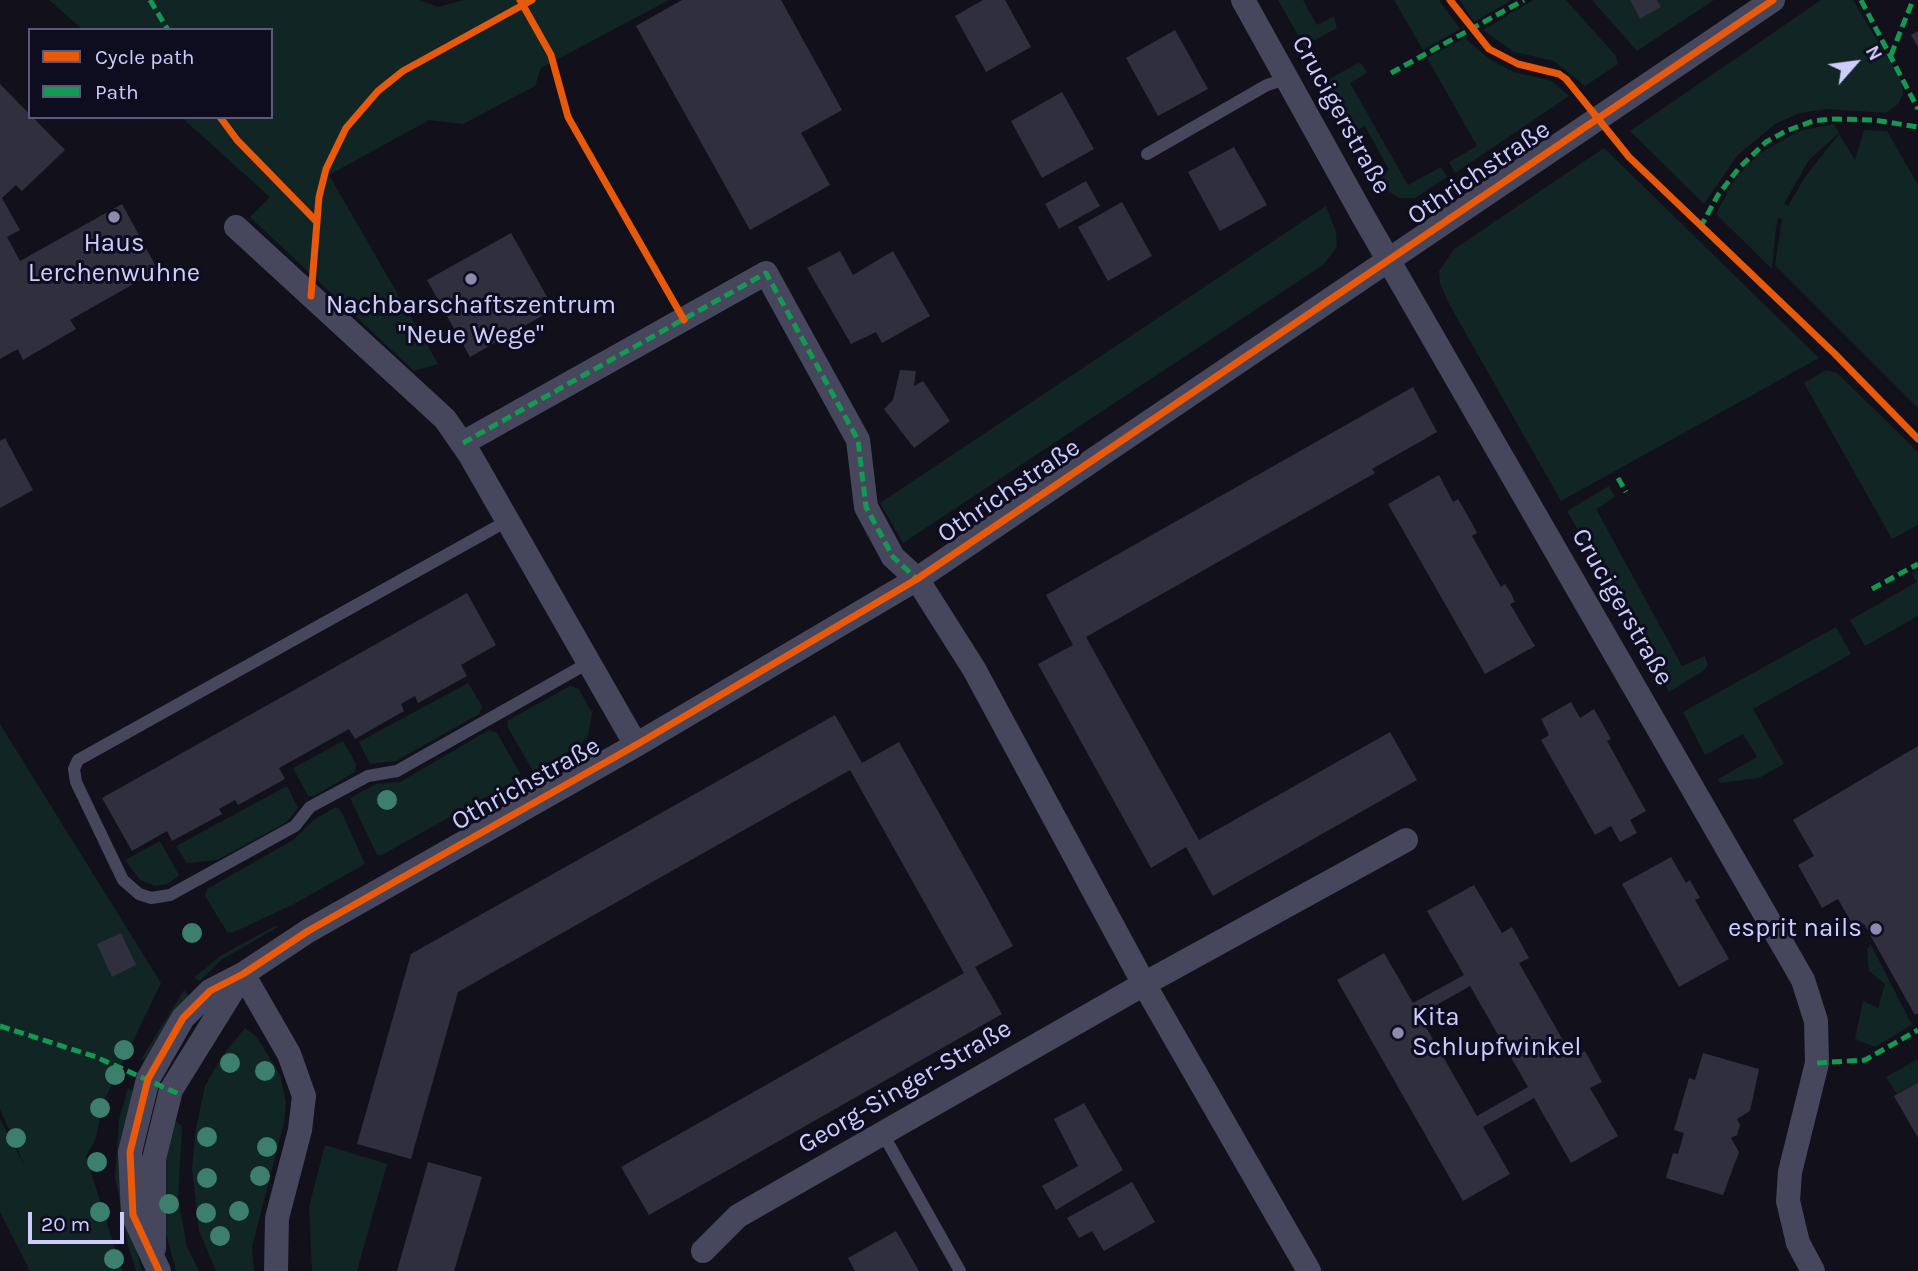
<!DOCTYPE html>
<meta charset="utf-8">
<style>
body{margin:0}
#map{position:relative;width:1918px;height:1271px;overflow:hidden;background:#12111b;font-family:Karla,sans-serif}
canvas{display:block}
.legend{position:absolute;left:28px;top:28px;width:245px;height:91px;box-sizing:border-box;background:#0e0d1f;border:2px solid #5b5a78;margin:0;padding:9px 12px;list-style:none;font-size:21px;color:#cecdfd}
.legend li{display:flex;align-items:center;gap:14px;height:35px}
.legend b{width:35px;border:2px solid #5b5a78}
.north{position:absolute;left:1820px;top:28px;width:70px;height:70px;-webkit-text-stroke:5px #0e0d1f;paint-order:stroke;rotate:62deg;font-size:19px;font-weight:700;line-height:28px;text-align:center;color:#cecdfd}
.north::after{content:'';display:block;margin:auto;width:24px;height:32px;background:#cecdfd;clip-path:polygon(50% 0,100% 100%,50% 72%,0 100%)}
.scale{position:absolute;left:28px;top:1212px;width:96px;height:32px;box-sizing:border-box;border:4px solid #cecdfd;border-top:0;padding-left:9px;font-size:21px;line-height:24px;white-space:nowrap;color:#cecdfd;-webkit-text-stroke:5px #0e0d1f;paint-order:stroke}
</style>
<div id="map">
<canvas width="1918" height="1271"></canvas>
<ul class="legend">
<li><b style="height:9px;background:#e8590c"></b>Cycle path</li>
<li><b style="height:9px;background:#139951"></b>Path</li>
</ul>
<div class="north">N</div>
<div class="scale">20 m</div>
</div>
<script>
const ctx = document.querySelector('canvas').getContext('2d');
ctx.lineJoin = 'round';
function paint(path, color) { ctx.fillStyle = color; ctx.fill(path, 'evenodd'); }
const shape = rows => new Path2D(rows.map(r => 'M' + r).join(''));
function stroke(path, color, width, dash) { ctx.strokeStyle = color; ctx.lineWidth = width; ctx.lineCap = dash ? 'butt' : 'round'; ctx.setLineDash(dash || []); ctx.stroke(path); }
function drawText(font, color, halo, rows, align = 'center') {
  ctx.font = font + ' Karla,sans-serif'; ctx.lineWidth = 6; ctx.setLineDash([]); ctx.textBaseline = 'middle'; ctx.strokeStyle = halo; ctx.fillStyle = color; for (const [text, x, y, turn = 0] of rows) {
    ctx.save(); ctx.translate(x, y); ctx.rotate((+turn || 0) * Math.PI / 180); ctx.textAlign = isNaN(turn) ? turn : align; if (halo) ctx.strokeText(text, 0, 0); ctx.fillText(text, 0, 0); ctx.restore();
  }
}
const green = shape([
 [49,0,419,0,438,7,465,0,669,0,541,68,535,86,463,124,429,120,329,175,438,364,414,371,250,217,270,197,181,117,271,117,271,30,83,30],
 [1278,0,1303,0,1317,25,1334,16,1337,28,1304,46],
 [1394,0,1439,0,1460,29,1423,50],
 [1460,0,1512,0,1474,22],
 [1533,0,1566,0,1616,56,1618,64,1585,86,1554,61,1514,52,1483,30],
 [1592,0,1630,0,1640,19,1661,7,1657,0,1714,0,1637,51],
 [1821,0,1853,0,1901,80,1903,94,1898,104,1886,113,1827,109,1800,113,1775,124,1737,156,1704,204,1630,131],
 [1465,38,1489,59,1514,72,1552,81,1569,96,1455,173,1449,162,1477,146,1427,58],
 [1358,63,1362,64,1367,73,1350,83,1408,185,1441,167,1447,177,1415,198,1400,198,1389,192,1379,176,1389,170,1365,126,1352,132,1324,82],
 [1834,124,1839,133,1809,160,1784,204,1788,206,1805,177,1839,134,1855,160,1864,130,1887,131,1918,185,1918,408,1775,265,1782,219,1778,218,1776,228,1772,269,1716,214,1730,187,1746,166,1765,150,1799,131],
 [1604,148,1819,358,1561,501,1448,302,1440,283,1439,271,1454,249],
 [1326,206,1336,232,1337,247,1323,265,903,543,880,503],
 [1826,370,1837,373,1918,452,1918,525,1892,539,1804,383],
 [1609,486,1615,497,1596,509,1682,666,1705,656,1708,665,1703,671,1669,692,1567,511],
 [1918,570,1918,616,1865,646,1850,620,1917,582,1912,574],
 [1836,627,1851,654,1753,709,1784,764,1759,778,1720,783,1718,779,1757,757,1743,734,1705,755,1683,712],
 [468,683,482,706,479,714,396,761,370,764,359,742],
 [570,686,579,689,592,713,588,736,580,745,533,771,508,728,507,721],
 [0,724,161,983,104,1101,95,1141,86,1156,122,1271,30,1271,0,1212,0,1119,25,1167,0,1109],
 [489,730,497,733,520,773,518,779,382,855,377,855,350,798,376,784,400,782],
 [343,741,356,764,355,772,314,796,308,796,293,768],
 [287,786,298,808,287,822,217,860,187,863,176,846],
 [336,807,340,809,365,864,294,904,232,933,227,932,205,896,207,889,293,840,315,819],
 [160,841,179,875,168,884,155,886,140,880,125,860],
 [275,926,278,927,221,960,200,981,194,978,220,956],
 [1871,945,1912,1025,1875,1047,1855,1039,1863,1001,1878,1008,1885,984,1869,971,1867,949],
 [184,990,189,996,147,1061,141,1059],
 [245,1028,257,1037,280,1075,286,1102,284,1123,252,1247,254,1271,216,1271,199,1231,192,1168,196,1128,205,1086,222,1056],
 [1918,1059,1918,1083,1897,1094,1886,1077],
 [128,1088,135,1093,130,1229,142,1271,136,1271,128,1245,115,1177,119,1120],
 [172,1118,182,1126,178,1199,187,1247,199,1271,176,1271,160,1211,161,1155],
 [325,1145,387,1164,357,1271,312,1271,309,1207]
]);
const building = shape([
 [781,0,842,110,801,133,830,185,750,230,636,26,682,0],
 [983,0,1005,0,1031,47,986,72,955,16],
 [1630,0,1657,0,1661,7,1640,19],
 [1175,30,1208,89,1158,116,1126,58],
 [1918,31,1918,47,1911,35],
 [0,84,65,150,22,191,16,185,2,198,20,230,7,237,20,261,122,204,158,270,70,320,76,329,23,360,18,349,0,359],
 [1062,92,1094,149,1042,178,1011,121],
 [1234,147,1267,205,1220,231,1188,172],
 [1086,181,1100,206,1059,229,1045,204],
 [1122,202,1152,256,1108,281,1078,227],
 [511,233,554,309,470,357,427,280],
 [840,251,853,275,893,251,930,316,882,343,876,332,851,344,807,268],
 [900,370,916,371,914,386,923,381,950,421,914,448,884,409,893,400],
 [1413,387,1437,432,1372,469,1375,473,1086,637,1199,840,1390,732,1417,780,1213,896,1186,847,1151,868,1038,664,1073,645,1046,595],
 [5,438,33,490,0,508,0,441],
 [1439,475,1453,502,1458,499,1473,525,1477,533,1472,536,1501,587,1505,584,1511,593,1515,602,1510,604,1535,646,1485,674,1388,504],
 [467,593,496,645,461,665,467,676,418,703,415,696,401,704,404,711,355,739,349,729,279,768,285,779,238,805,235,800,219,809,222,814,172,841,167,831,132,851,102,798],
 [1571,702,1580,718,1594,709,1611,739,1607,741,1646,811,1630,820,1637,833,1620,842,1611,826,1595,835,1541,740,1549,735,1541,719],
 [835,715,862,763,899,742,984,893,1013,946,975,967,1002,1014,649,1215,621,1167,964,973,850,770,458,992,411,1159,357,1144,411,954],
 [1918,746,1918,1013,1915,1015,1864,924,1855,929,1838,899,1822,908,1798,865,1814,856,1793,820],
 [1671,857,1686,883,1690,880,1700,898,1695,900,1729,959,1679,987,1622,884],
 [1474,885,1502,933,1512,927,1529,958,1519,963,1573,1058,1585,1051,1602,1082,1590,1088,1618,1136,1571,1163,1534,1098,1483,1127,1510,1174,1463,1201,1337,980,1384,953,1413,1003,1464,975,1427,911],
 [1470,986,1528,1087,1477,1116,1419,1015],
 [121,933,136,965,112,977,97,944],
 [1703,1053,1759,1069,1750,1111,1737,1119,1740,1125,1737,1135,1731,1138,1739,1152,1723,1195,1666,1178,1673,1153,1678,1154,1684,1133,1674,1130,1689,1078,1695,1080],
 [1918,1083,1918,1138,1894,1096],
 [1084,1103,1123,1170,1056,1210,1042,1186,1078,1166,1054,1119],
 [428,1162,482,1177,454,1271,397,1271],
 [1132,1182,1155,1222,1104,1251,1092,1231,1079,1238,1067,1218],
 [896,1231,919,1271,855,1271,848,1258]
]);
const lane = shape([
 [1147,154,1267,85,1286,79],
 [507,521,78,760,74,769,76,782,123,880,139,894,151,898,170,895,295,826,310,807,368,776,397,771,588,663],
 [883,1134,960,1271]
]);
const street = shape([
 [1243,0,1363,216,1803,980,1816,1021,1817,1063,1790,1172,1788,1201,1798,1243,1813,1271],
 [236,227,445,419,470,455,636,745],
 [463,443,766,273,858,440,866,507,893,557,917,579,974,669,1144,984,1309,1271],
 [243,974,289,1054,304,1096,300,1130,277,1218,276,1271],
 [154,1248,154,1159,171,1090,243,974],
 [703,1251,738,1216,1144,984,1406,840],
 [159,1271,133,1215,130,1152,148,1079,183,1018,210,991,243,974,308,931,636,745,917,579,1773,0]
]);
const quiet = shape([
 [150,0,168,30],
 [1861,0,1918,109],
 [1891,55,1913,0],
 [1391,73,1524,0],
 [1700,228,1718,195,1739,168,1766,142,1786,131,1813,121,1832,119,1874,120,1918,127],
 [463,443,766,273,858,440,866,507,893,557,917,579],
 [1618,478,1626,492],
 [1872,589,1918,564],
 [0,1026,96,1057,179,1094],
 [1817,1063,1865,1060,1918,1030]
]);
const cycleway = shape([
 [520,0,551,55,568,117,684,320],
 [1450,0,1489,49,1518,64,1559,74,1566,79,1629,157,1835,354,1918,439],
 [220,117,237,140,315,220],
 [311,296,319,197,326,169,346,128,378,91,403,71,532,0],
 [159,1271,133,1215,130,1152,148,1079,183,1018,210,991,243,974,308,931,636,745,917,579,1773,0]
]);
const trees = [
 [387,800],
 [192,933],
 [124,1050],
 [230,1063],
 [265,1071],
 [115,1075],
 [100,1108],
 [207,1137],
 [16,1138],
 [267,1147],
 [97,1162],
 [260,1176],
 [207,1178],
 [169,1204],
 [239,1211],
 [100,1212],
 [206,1213],
 [220,1236],
 [114,1259]
];
const markers = [
 [114,217,7,"#8c8bae"],
 [471,279,7,"#8c8bae"],
 [1876,929,7,"#8c8bae"],
 [1398,1033,7,"#8c8bae"]
];
const streetNames = [
 ["Crucigerstraße",1341,115,61],
 ["Othrichstraße",1479,173,-34],
 ["Othrichstraße",1009,491,-34],
 ["Crucigerstraße",1622,607,60],
 ["Othrichstraße",526,784,-29],
 ["Georg-Singer-Straße",905,1087,-30]
];
const poiNames = [
 ["Haus",114,244],
 ["Lerchenwuhne",114,274],
 ["Nachbarschaftszentrum",471,306],
 ["\"Neue Wege\"",471,336],
 ["esprit nails",1862,929,"right"],
 ["Kita",1412,1018,"left"],
 ["Schlupfwinkel",1412,1048,"left"]
];
paint(green, '#102524');
paint(building, '#302f3d');
stroke(lane, '#46475c', 12);
stroke(street, '#46475c', 24);
stroke(quiet, '#139951', 5, [10, 5]);
stroke(cycleway, '#e8590c', 7);
ctx.fillStyle = '#3b7f6c';
for (const [x, y] of trees) { ctx.beginPath(); ctx.arc(x, y, 10, 0, 2 * Math.PI); ctx.fill(); }
for (const [x, y, r, color] of markers) { const dot = new Path2D(); dot.arc(x, y, r, 0, 2 * Math.PI); ctx.fillStyle = color; ctx.fill(dot); stroke(dot, '#0e0d1f', 2.5); }
drawText('26px', '#cecdfd', '#0e0d1f', streetNames);
drawText('26px', '#cecdfd', '#0e0d1f', poiNames);
</script>
